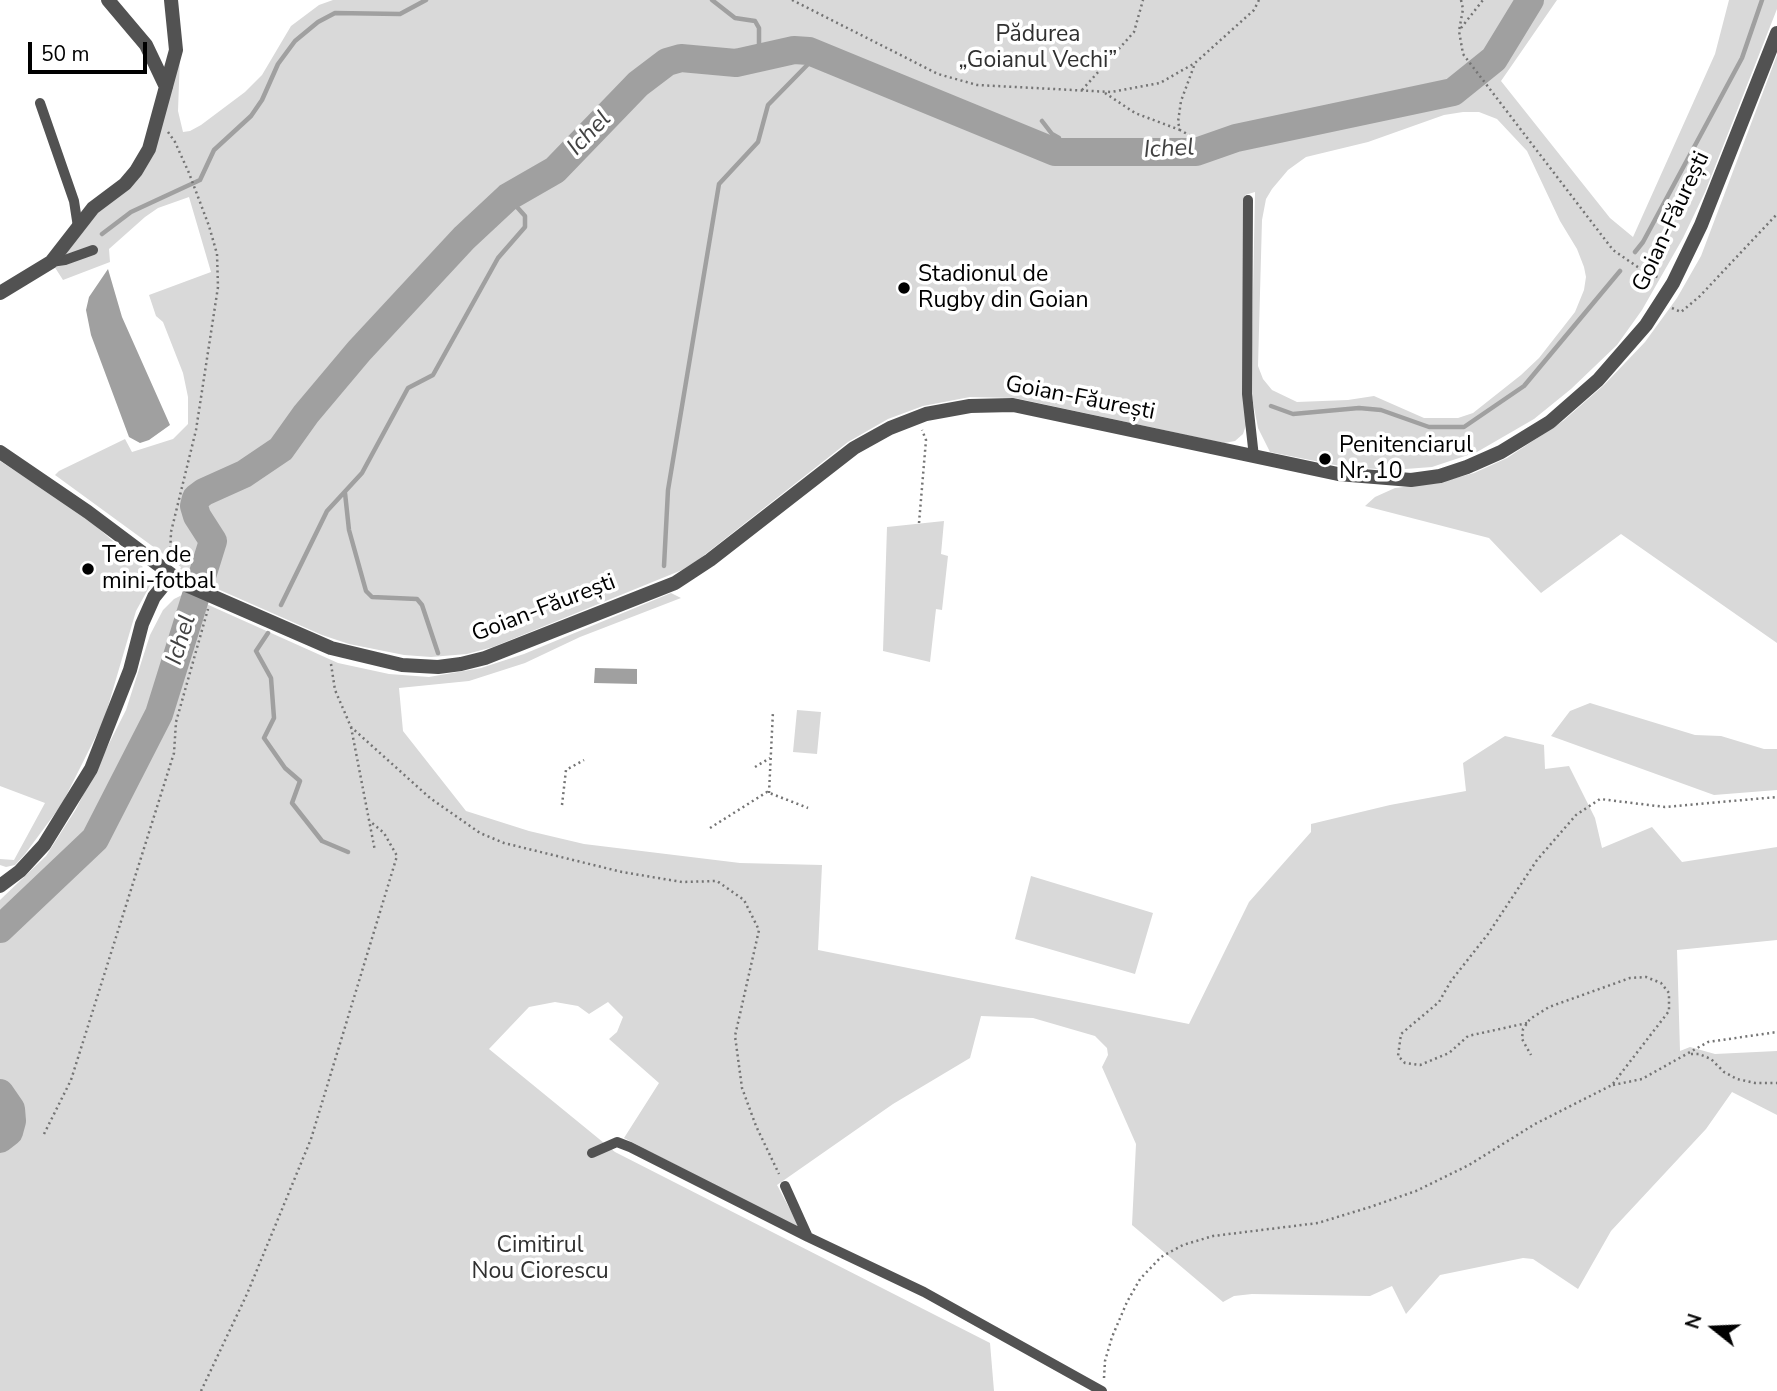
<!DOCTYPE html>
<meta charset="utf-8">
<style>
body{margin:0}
#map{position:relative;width:1777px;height:1391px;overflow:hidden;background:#fff;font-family:"Nunito Sans",sans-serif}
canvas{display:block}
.north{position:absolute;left:1679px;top:1293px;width:70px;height:70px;-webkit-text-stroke:5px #fff;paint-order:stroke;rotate:288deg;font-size:19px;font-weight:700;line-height:28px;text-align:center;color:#000}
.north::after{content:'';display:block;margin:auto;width:24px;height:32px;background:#000;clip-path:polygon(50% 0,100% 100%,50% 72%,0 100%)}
.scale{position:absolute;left:28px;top:42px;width:119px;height:32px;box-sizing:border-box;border:4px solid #000;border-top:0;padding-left:9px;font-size:21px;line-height:24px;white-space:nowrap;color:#000;-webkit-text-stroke:5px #fff;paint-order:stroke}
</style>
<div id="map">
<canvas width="1777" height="1391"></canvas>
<div class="north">N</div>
<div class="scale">50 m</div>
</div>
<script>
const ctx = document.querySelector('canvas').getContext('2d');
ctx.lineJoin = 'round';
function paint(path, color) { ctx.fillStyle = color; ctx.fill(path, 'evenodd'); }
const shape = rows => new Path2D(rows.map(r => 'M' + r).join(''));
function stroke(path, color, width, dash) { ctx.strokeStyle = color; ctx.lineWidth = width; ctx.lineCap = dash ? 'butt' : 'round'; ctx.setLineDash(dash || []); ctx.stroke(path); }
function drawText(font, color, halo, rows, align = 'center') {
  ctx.font = font + ' "Nunito Sans",sans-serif'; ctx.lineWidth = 7; ctx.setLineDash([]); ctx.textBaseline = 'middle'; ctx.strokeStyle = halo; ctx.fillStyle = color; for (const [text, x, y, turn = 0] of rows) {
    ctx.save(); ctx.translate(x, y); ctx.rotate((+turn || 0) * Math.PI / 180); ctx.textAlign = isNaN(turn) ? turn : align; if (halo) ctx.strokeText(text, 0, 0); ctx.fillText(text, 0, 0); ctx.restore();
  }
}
const green = shape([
 [333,0,1557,0,1501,81,1610,218,1633,237,1715,54,1729,0,1777,0,1777,9,1705,192,1683,238,1642,310,1617,345,1571,389,1534,419,1477,452,1432,467,1392,470,1345,467,1270,452,1258,428,1251,392,1255,192,1245,195,1243,394,1246,425,1243,434,1235,441,1224,443,1015,398,970,397,923,406,888,419,848,442,698,560,682,570,493,647,467,654,431,657,404,655,349,644,322,635,179,572,181,567,55,475,59,471,125,439,132,452,173,439,188,424,188,397,183,373,163,322,156,316,149,295,211,272,189,197,158,208,145,217,109,249,110,262,63,280,54,266,92,217,134,182,180,55,178,111,183,132,190,131,201,125,245,92,262,75,291,26,319,5],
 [1463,112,1479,112,1497,119,1527,151,1560,221,1577,249,1584,267,1586,277,1584,290,1575,312,1539,358,1521,375,1473,413,1458,418,1424,418,1374,396,1348,400,1297,402,1272,390,1263,379,1258,366,1262,220,1266,199,1272,189,1288,170,1306,157,1368,142,1444,115],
 [1777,55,1777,643,1621,534,1541,593,1489,538,1365,506,1375,497,1395,488,1438,483,1474,473,1507,458,1563,421,1604,385,1645,342,1677,298,1701,256],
 [0,461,83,515,143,567,138,573,152,582,136,611,104,720,62,804,25,854,15,865,6,867,0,865,0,859,14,860,45,803,0,786],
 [944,521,941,554,948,556,942,610,936,609,930,662,883,651,887,527],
 [671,593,681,598,580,637,525,663,469,681,399,688,403,731,466,811,529,831,584,844,740,863,822,865,818,950,1189,1024,1249,902,1311,832,1311,824,1390,805,1466,791,1463,763,1505,736,1544,745,1545,769,1569,766,1595,818,1602,848,1652,827,1682,862,1777,847,1777,940,1677,950,1680,1051,1690,1047,1715,1054,1777,1051,1777,1115,1732,1092,1706,1129,1611,1231,1578,1289,1533,1259,1523,1258,1440,1275,1406,1314,1392,1286,1370,1296,1252,1294,1234,1296,1223,1302,1132,1225,1136,1144,1102,1067,1108,1055,1107,1048,1095,1036,1033,1018,981,1016,970,1058,893,1104,777,1185,801,1230,624,1138,659,1083,609,1039,617,1032,623,1017,608,1002,589,1014,578,1006,555,1002,529,1007,489,1049,615,1152,990,1343,994,1391,0,1391,0,900,46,856,76,809,126,710,150,635,163,610,174,599,184,594,338,663,389,674,429,677,481,668,524,654],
 [1590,703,1695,735,1721,736,1764,749,1777,749,1777,790,1714,795,1551,736,1570,711],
 [797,710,821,712,817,754,793,752],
 [1031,876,1153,913,1135,974,1015,939]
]);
const water = shape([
 [108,269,122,317,170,425,149,440,140,443,129,437,91,335,86,310,89,297],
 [595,668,637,669,637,684,594,683]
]);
const stream = shape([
 [712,0,735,18,755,21,759,28,759,58],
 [1042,121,1052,134,1059,138,1059,152],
 [102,234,131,212,200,180,214,150,251,116,262,100,278,64,295,41,318,22,335,13,400,14,426,0],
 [1635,252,1643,242,1742,58,1762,0],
 [1271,406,1293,414,1359,408,1381,410,1429,427,1464,427,1524,386,1620,271],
 [345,493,349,530,366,591,372,597,417,599,422,605,438,653],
 [664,566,668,490,719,184,758,142,768,105,818,54],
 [281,605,327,511,362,473,408,388,433,375,498,258,525,227,525,216,508,197],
 [268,633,256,651,271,678,274,718,264,738,285,768,300,781,292,803,322,841,348,852]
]);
const river = shape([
 [0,929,95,839,159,714,213,541,197,516,194,506,196,498,204,492,244,474,281,449,306,414,359,351,464,238,508,197,555,170,638,84,667,62,681,58,736,63,794,50,809,51,1055,152,1196,152,1236,138,1453,92,1494,59,1530,0],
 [0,1093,11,1109,12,1121,9,1132,0,1139]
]);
const path = shape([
 [792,0,938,74,977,85,1111,92,1160,83,1195,63,1254,10,1259,0],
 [1461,0,1463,9,1459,31,1463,54,1613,250,1645,272,1660,278],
 [1461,28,1483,0],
 [1194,66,1181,101,1178,122,1180,130,1198,140],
 [1082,90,1134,32,1143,0],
 [1105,93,1135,113,1180,130],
 [168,132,175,142,189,173,209,226,217,254,218,287,196,430,171,532,170,555],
 [1672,308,1681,312,1700,296,1777,214],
 [919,523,926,440,922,430],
 [331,664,335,690,351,727,430,798,480,833,504,843,622,872,682,882,717,881,744,900,759,930,735,1036,742,1088,756,1126,779,1174],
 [351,727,375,851],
 [755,767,770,758],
 [769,793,773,711],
 [562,805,566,770,584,760],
 [710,828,767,792,808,808],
 [1527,1023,1468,1036,1449,1053,1420,1065,1405,1063,1398,1056,1401,1034,1439,1002,1451,981,1488,934,1537,860,1576,815,1600,799,1665,807,1777,797],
 [1691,1054,1699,1054,1711,1059,1724,1072,1737,1079,1755,1083,1777,1083],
 [1613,1085,1642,1079,1708,1042,1777,1032],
 [44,1134,71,1080,174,753,176,722,208,609],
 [1104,1378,1105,1361,1112,1337,1127,1302,1140,1279,1161,1257,1183,1245,1213,1236,1318,1223,1370,1207,1416,1191,1469,1165,1535,1124,1612,1085,1669,1011,1669,993,1661,983,1646,977,1630,978,1549,1007,1530,1019,1523,1029,1522,1039,1531,1055],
 [201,1391,247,1294,311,1139,397,856,384,833,371,822]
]);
const service = shape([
 [40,103,74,201,78,227],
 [1248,200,1247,394,1254,457],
 [51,262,65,260,93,250],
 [592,1153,617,1142,630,1147,808,1237,924,1292,1102,1391],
 [785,1186,808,1237]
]);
const minor = shape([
 [108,0,146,45,166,87],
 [0,293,51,262,93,208,125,184,136,171,149,149,176,50,171,0],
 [0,886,20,871,44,845,91,769,130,670,142,624,154,597,171,576]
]);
const tertiary = shape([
 [0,452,88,512,184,584,331,648,402,665,438,667,461,664,485,658,675,583,710,560,854,448,890,428,926,414,970,406,1013,405,1338,474,1411,480,1440,476,1467,467,1501,452,1550,422,1598,380,1646,325,1673,283,1701,225,1777,33]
]);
const markers = [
 [904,288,7,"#000"],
 [1325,459,7,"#000"],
 [88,569,7,"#000"]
];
const parkNames = [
 ["Pădurea",1038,35],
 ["„Goianul Vechi”",1038,61],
 ["Cimitirul",540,1246],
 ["Nou Ciorescu",540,1272]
];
const streetNames = [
 ["Goian-Făurești",1672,222,-65],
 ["Goian-Făurești",1080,399,11],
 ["Goian-Făurești",544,609,-21]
];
const poiNames = [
 ["Stadionul de",918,275],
 ["Rugby din Goian",918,301],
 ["Penitenciarul",1339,446],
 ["Nr. 10",1339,472],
 ["Teren de",102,556],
 ["mini-fotbal",102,582]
];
const waterNames = [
 ["Ichel",590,134,-46],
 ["Ichel",1169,150,-3],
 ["Ichel",182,640,-73]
];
paint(green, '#d9d9d9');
paint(water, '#a0a0a0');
stroke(stream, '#a0a0a0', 4.5);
stroke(river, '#a0a0a0', 28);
stroke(path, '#747474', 2.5, [2, 3.5]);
stroke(service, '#525252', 10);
stroke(minor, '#525252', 14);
stroke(tertiary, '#525252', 14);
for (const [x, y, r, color] of markers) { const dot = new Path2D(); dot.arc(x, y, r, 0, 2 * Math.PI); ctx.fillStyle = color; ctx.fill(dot); stroke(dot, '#fff', 2.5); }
drawText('23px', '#303030', '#fff', parkNames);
drawText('23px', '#000', '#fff', streetNames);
drawText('23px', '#000', '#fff', poiNames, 'left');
drawText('italic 24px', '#414141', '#fff', waterNames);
</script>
